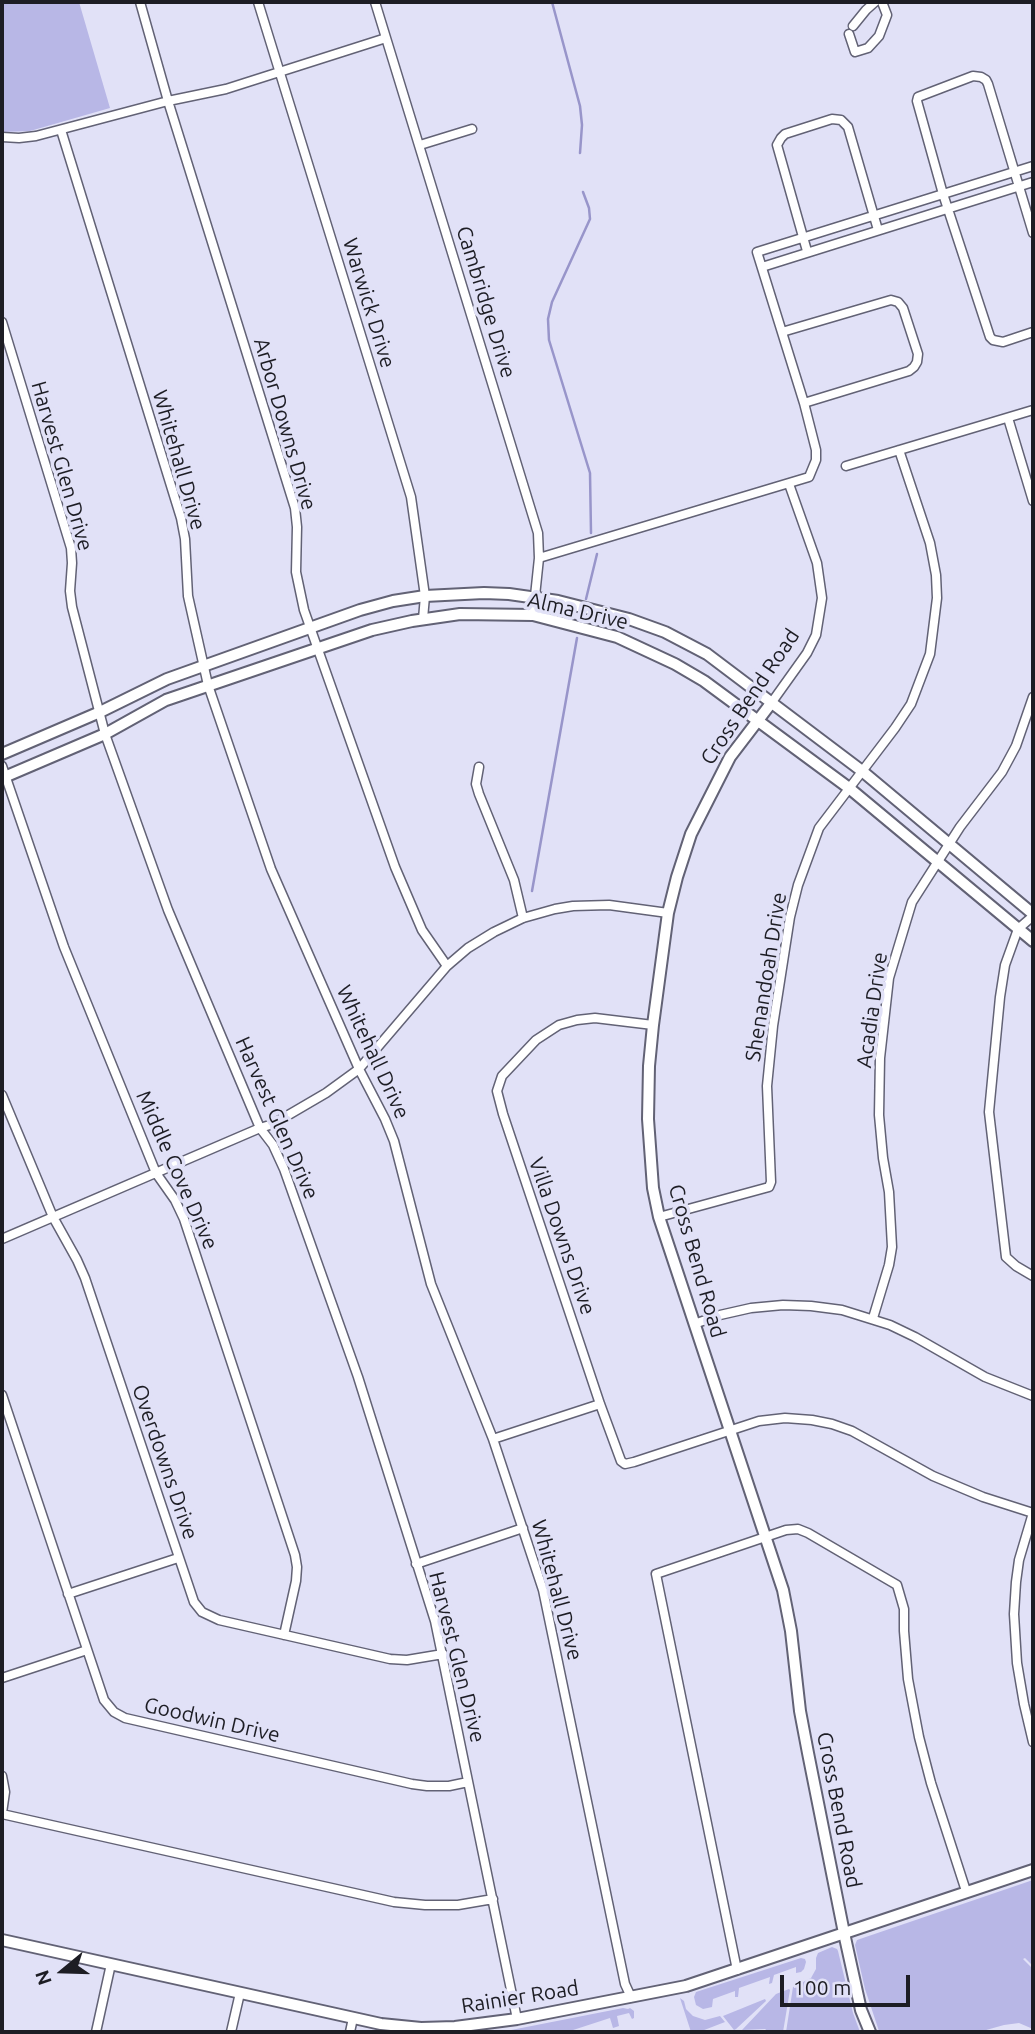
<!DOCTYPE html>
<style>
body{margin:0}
#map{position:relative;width:1035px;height:2034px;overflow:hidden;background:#e1e1f7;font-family:Ubuntu,sans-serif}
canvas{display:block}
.frame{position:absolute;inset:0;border:4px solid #1d1d24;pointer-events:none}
.north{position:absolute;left:28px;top:1936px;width:70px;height:70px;-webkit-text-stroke:5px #e1e1f7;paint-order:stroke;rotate:251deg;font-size:19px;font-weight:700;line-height:28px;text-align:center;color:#1d1d24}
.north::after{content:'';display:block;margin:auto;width:24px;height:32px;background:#1d1d24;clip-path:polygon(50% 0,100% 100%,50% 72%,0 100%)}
.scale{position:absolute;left:780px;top:1975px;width:130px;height:32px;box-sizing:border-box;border:4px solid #1d1d24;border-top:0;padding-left:9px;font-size:21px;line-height:24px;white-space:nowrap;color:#1d1d24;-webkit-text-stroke:5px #e1e1f7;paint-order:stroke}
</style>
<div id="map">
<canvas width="1035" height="2034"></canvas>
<div class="frame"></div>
<div class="north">N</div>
<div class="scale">100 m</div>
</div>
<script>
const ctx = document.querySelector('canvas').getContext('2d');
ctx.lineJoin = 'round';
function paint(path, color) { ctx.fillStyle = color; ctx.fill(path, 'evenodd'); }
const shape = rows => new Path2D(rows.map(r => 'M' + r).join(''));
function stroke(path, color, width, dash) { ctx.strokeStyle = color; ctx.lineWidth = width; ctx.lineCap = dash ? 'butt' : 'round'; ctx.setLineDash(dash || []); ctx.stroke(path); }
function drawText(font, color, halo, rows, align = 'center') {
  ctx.font = font + ' Ubuntu,sans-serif'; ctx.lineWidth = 7; ctx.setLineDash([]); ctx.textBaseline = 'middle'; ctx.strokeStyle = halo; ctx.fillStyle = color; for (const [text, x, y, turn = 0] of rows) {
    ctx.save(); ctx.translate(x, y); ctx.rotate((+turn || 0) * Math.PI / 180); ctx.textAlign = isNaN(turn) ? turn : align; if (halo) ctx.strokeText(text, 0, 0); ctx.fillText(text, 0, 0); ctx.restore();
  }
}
const green = shape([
 [2,2,79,2,110,108,30,131,2,132],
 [1033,1880,1033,1966,1025,1958,1023,1959,1033,1969,1033,2029,1019,2023,1004,2025,979,2032,884,2032,879,2031,865,1989,855,1945,857,1940],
 [832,1947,837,1949,838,1951,853,2013,860,2032,786,2032,793,1987,811,1978,816,1969,816,1958,818,1953],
 [801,1958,805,1959,806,1962,804,1969,801,1972,796,1973,796,1967,774,1975,772,1983,769,1984,770,1977,739,1988,738,1997,735,1997,735,1991,713,1999,712,2007,703,2009,696,2005,694,1997,696,1992],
 [790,1990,783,2032,769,2032,765,2029,742,2030,776,1994,789,1989],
 [680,1998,684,2001,686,2009,693,2016,705,2020,720,2016,725,2022,699,2032,691,2032],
 [765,1999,766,2001,736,2029,734,2030,723,2016],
 [623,2008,628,2009,630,2008,634,2011,634,2018,632,2019,629,2013,617,2016,619,2026,613,2028,610,2018,567,2032,501,2032]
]);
const stream = shape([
 [552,2,580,106,582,125,580,153],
 [583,192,589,208,590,219,552,302,548,319,549,340,590,473,591,533],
 [586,599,597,554],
 [532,891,577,638]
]);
const street = shape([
 [140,2,168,101,295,508,297,527,296,572,304,610,395,867,422,930,447,966],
 [258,2,411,497,425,596,423,619],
 [375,2,538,533,539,558,533,615],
 [853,26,866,10,875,2],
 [849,34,855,52,868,48,879,36,887,15,882,2],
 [61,130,181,518,185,539,188,596,208,685,271,869,359,1069,385,1119,394,1141,431,1284,493,1439,543,1590,625,1984,631,1997],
 [2,137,19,138,36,136,168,101,226,89,386,38],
 [420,145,472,129],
 [1033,233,988,84,986,80,981,77,973,76,918,97,917,101,943,194,990,337,993,340,1003,342,1033,332],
 [807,251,777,145,781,138,785,134,832,119,841,120,848,127,878,230],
 [762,267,1033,182],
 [2,322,71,548,72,563,70,591,72,607,105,734,168,910,260,1128,273,1145,284,1169,358,1377,435,1621,517,2019],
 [782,332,891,300,898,302,903,308,918,354,917,362,914,367,909,371,804,403],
 [1008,418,1033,501],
 [846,466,1033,410],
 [539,558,809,477,816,460,816,450,804,403,757,252,1033,166],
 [772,702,807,653,816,635,822,598,817,563,789,484],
 [2,766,64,947,156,1173,175,1200,184,1219,295,1555,297,1567,296,1581,284,1635],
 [479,767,476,784,479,794,514,880,523,918],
 [1033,916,1018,929,1005,965,1000,997,989,1112,1006,1257,1016,1266,1033,1276],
 [653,1025,595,1018,577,1020,559,1025,536,1040,502,1076,497,1091,503,1114,600,1404,621,1461,625,1464,634,1462,759,1421,785,1418,812,1420,832,1424,852,1431,933,1476,983,1497,1033,1513,1019,1560,1016,1582,1014,1614,1017,1663,1024,1704,1033,1742],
 [2,1095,53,1217,77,1260,85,1278,194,1602,202,1612,219,1620,390,1659,407,1660,443,1654],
 [659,1217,769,1187,771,1182,767,1086,773,1026,790,917,798,885,819,828,895,728,911,704,930,654,937,598,936,575,930,543,899,450],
 [2,1239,260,1128,273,1124,326,1093,359,1069,447,966,468,948,494,932,523,918,555,909,573,906,609,905,668,913],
 [873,1318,889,1265,892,1247,889,1192,883,1158,879,1115,880,1058,889,978,912,902,960,827,1002,772,1016,746,1033,697],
 [694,1324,720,1315,751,1308,783,1305,811,1306,842,1310,890,1325,915,1337,985,1377,1033,1396],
 [2,1395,104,1700,114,1712,125,1718,412,1784,427,1786,449,1786,468,1782],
 [493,1439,600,1404],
 [416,1564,523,1528],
 [68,1594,178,1558],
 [2,1678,87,1650],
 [2,1776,5,1792,2,1813],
 [2,1814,394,1902,425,1905,458,1905,493,1899],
 [737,1970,656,1574,786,1530,798,1529,808,1533,897,1585,904,1609,904,1631,908,1679,919,1737,931,1783,966,1891],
 [96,2032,111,1964],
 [231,2032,240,1993],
 [350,2032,353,2018]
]);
const secondary = shape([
 [772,702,730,757,691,834,677,877,668,913,653,1025,649,1066,648,1119,653,1188,659,1217,783,1590,791,1631,800,1711,808,1753,844,1933,861,2010,870,2032],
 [2,754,100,712,167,679,360,610,393,601,425,596,484,593,509,594,558,601,629,619,665,632,707,654,862,771,1033,914],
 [2,778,105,734,166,700,372,630,412,621,460,614,533,615,617,637,675,664,704,681,849,788,1033,941],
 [2,1940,381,2024,421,2028,455,2027,517,2019,686,1986,1033,1870]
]);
const streetNames = [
 ["Cambridge Drive",486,302,73],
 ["Warwick Drive",369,303,73],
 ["Arbor Downs Drive",285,424,74],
 ["Whitehall Drive",179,460,74],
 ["Harvest Glen Drive",62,466,74],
 ["Alma Drive",578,611,13],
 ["Cross Bend Road",750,697,-56],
 ["Shenandoah Drive",766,977,-81],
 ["Acadia Drive",872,1010,-82],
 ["Whitehall Drive",373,1052,65],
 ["Harvest Glen Drive",277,1118,66],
 ["Middle Cove Drive",177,1170,66],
 ["Villa Downs Drive",562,1236,71],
 ["Cross Bend Road",697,1261,74],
 ["Overdowns Drive",165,1462,71],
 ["Whitehall Drive",557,1590,75],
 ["Harvest Glen Drive",457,1657,76],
 ["Goodwin Drive",212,1720,13],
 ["Cross Bend Road",839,1810,79],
 ["Rainier Road",520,1997,-9]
];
paint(green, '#b8b7e6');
stroke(stream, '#9895ca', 2.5);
stroke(street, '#626275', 11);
stroke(secondary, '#626275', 14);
stroke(street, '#fff', 8);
stroke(secondary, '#fff', 10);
drawText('21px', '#1d1d24', '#e1e1f7', streetNames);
</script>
